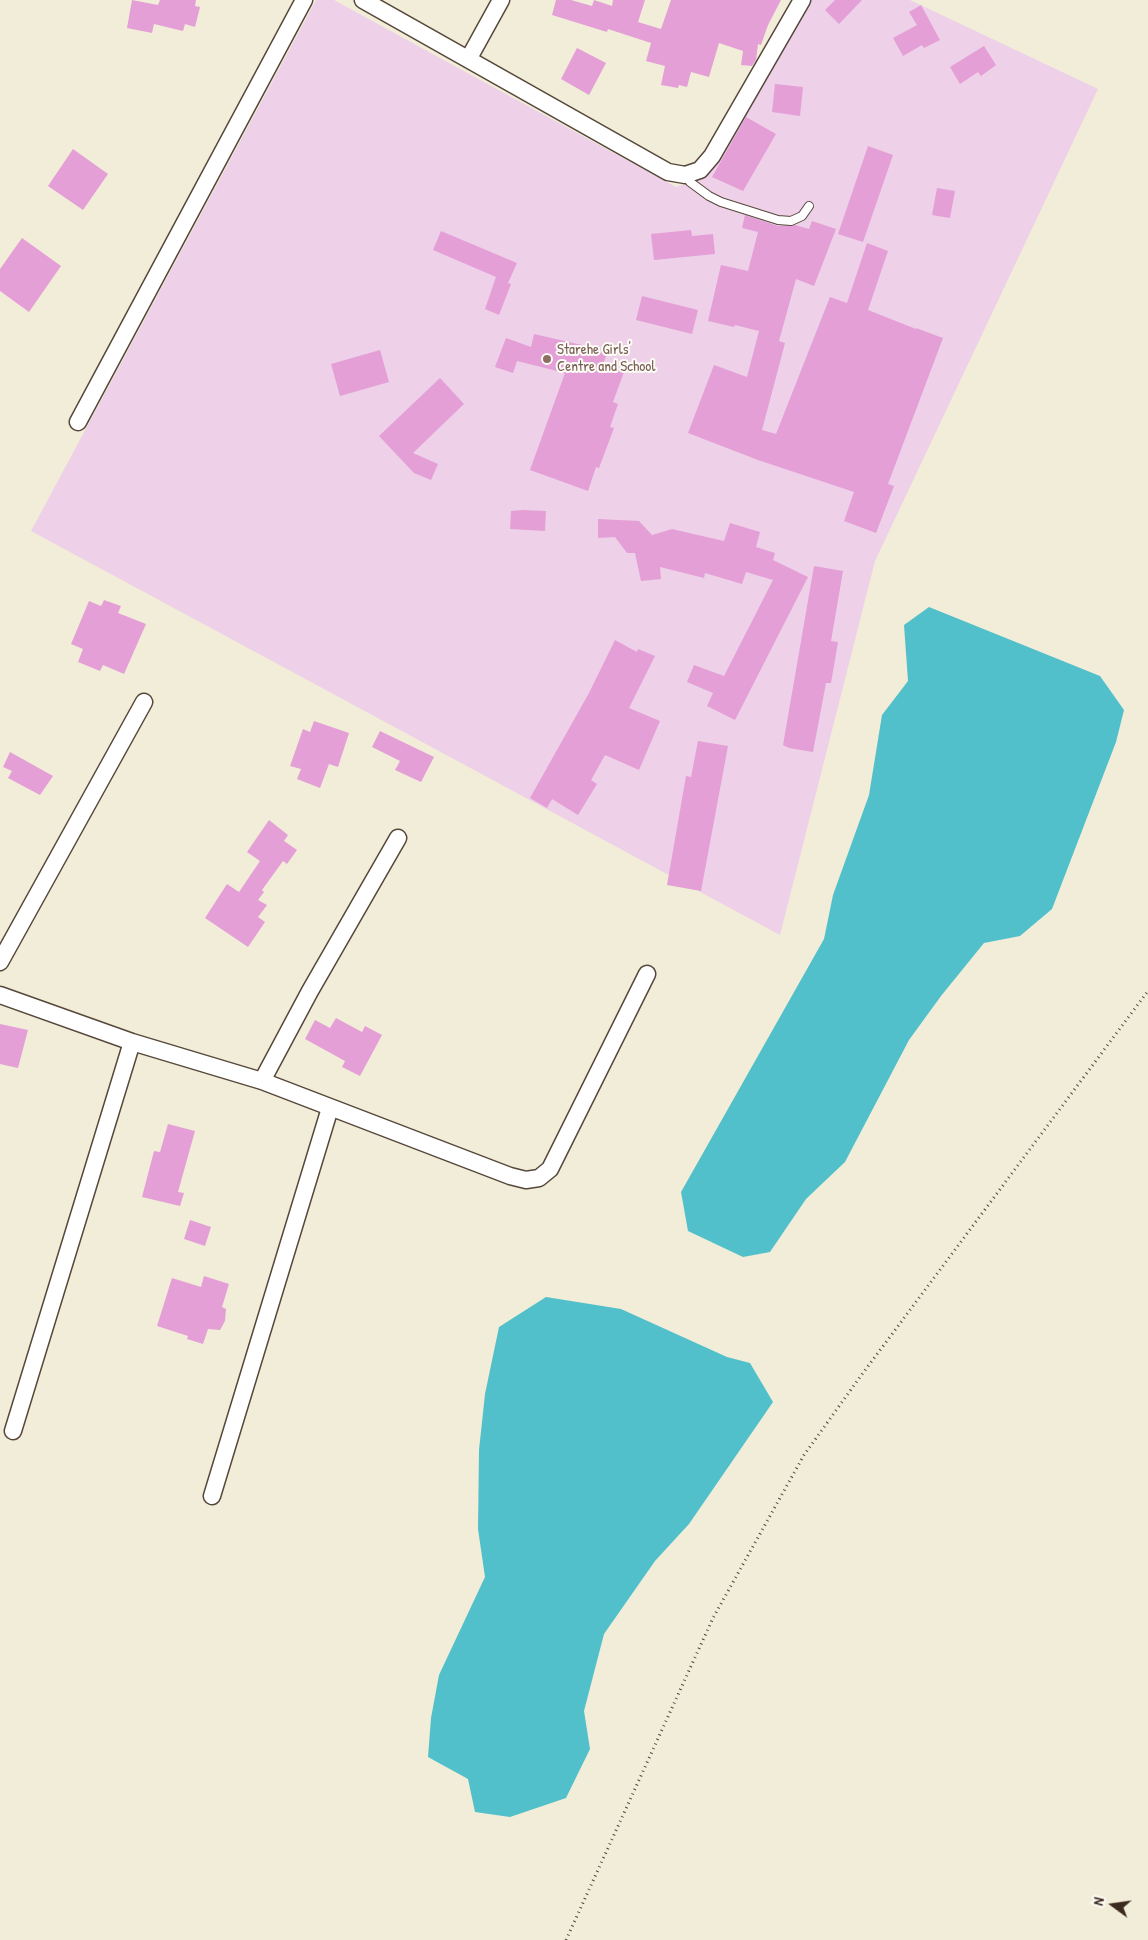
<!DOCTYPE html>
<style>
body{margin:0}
#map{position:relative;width:1148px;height:1940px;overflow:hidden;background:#f1edd8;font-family:"Patrick Hand",sans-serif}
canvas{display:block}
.north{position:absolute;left:1088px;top:1880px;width:50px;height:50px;-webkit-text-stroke:4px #fdfcf7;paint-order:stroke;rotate:284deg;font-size:14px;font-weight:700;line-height:20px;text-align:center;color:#3b2a1e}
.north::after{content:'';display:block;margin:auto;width:18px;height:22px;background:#3b2a1e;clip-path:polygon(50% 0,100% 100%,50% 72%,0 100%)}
</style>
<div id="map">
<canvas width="1148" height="1940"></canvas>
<div class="north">N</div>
</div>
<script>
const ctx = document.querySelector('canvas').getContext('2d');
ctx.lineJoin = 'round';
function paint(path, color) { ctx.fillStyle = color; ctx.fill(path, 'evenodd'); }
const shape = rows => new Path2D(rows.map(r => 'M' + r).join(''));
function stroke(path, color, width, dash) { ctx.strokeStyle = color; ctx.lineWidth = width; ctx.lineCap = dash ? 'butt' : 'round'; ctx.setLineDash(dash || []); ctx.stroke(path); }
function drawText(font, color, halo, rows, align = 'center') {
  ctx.font = font + ' "Patrick Hand",sans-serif'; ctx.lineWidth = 4; ctx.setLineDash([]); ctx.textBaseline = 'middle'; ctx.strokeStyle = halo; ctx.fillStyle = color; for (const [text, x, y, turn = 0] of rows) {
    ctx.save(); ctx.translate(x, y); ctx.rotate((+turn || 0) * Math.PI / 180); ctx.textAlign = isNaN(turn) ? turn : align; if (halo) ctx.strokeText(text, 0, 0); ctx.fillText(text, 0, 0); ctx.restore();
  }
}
const built = shape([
 [316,0,334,0,676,187,706,176,811,0,910,0,1098,89,875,561,780,935,31,531]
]);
const water = shape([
 [929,607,1100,676,1124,710,1116,742,1052,909,1020,936,984,943,941,996,909,1040,845,1162,806,1199,770,1252,743,1257,688,1231,681,1192,824,939,833,895,869,795,882,715,908,681,904,625],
 [546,1297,621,1309,727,1357,750,1363,773,1402,689,1524,655,1561,604,1634,584,1711,590,1749,566,1798,510,1817,475,1812,468,1779,428,1757,431,1718,439,1675,485,1577,478,1529,479,1450,485,1394,499,1327]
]);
const building = shape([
 [132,0,158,5,160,0,196,0,195,6,200,7,195,27,185,24,183,31,154,24,152,33,127,28],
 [556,0,571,0,592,6,594,0,612,6,613,0,645,0,638,22,661,29,671,0,781,0,768,25,761,45,758,44,756,60,752,66,741,65,743,51,719,43,709,77,691,72,687,87,679,85,678,88,661,85,665,66,646,61,651,43,608,29,607,32,552,15],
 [835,0,862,0,839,24,825,10],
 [921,5,940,40,924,48,922,45,903,56,893,38,917,25,909,12],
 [984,46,996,65,981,76,978,72,960,84,950,67],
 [577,48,606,63,589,95,561,79],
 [775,84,803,87,800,116,772,112],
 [746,117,776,134,743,191,712,177],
 [868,146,893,155,863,242,838,234],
 [73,149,108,174,83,210,48,186],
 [937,188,955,191,950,218,932,215],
 [745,215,778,226,795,225,809,229,812,221,836,229,814,286,796,279,779,341,785,343,762,430,776,434,830,297,847,303,867,243,888,251,868,310,916,329,916,328,943,338,888,484,894,486,876,533,844,521,854,492,758,460,688,433,714,365,747,377,759,331,735,325,734,327,708,321,721,265,748,271,758,232,742,228],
 [691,230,692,236,713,234,715,254,654,260,651,234],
 [441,231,517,263,508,283,511,284,499,315,485,309,496,277,433,250],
 [22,238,61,266,29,312,0,291,0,269],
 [642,296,698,310,692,334,636,320],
 [534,334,582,345,607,354,603,364,624,372,613,402,618,404,610,427,614,428,599,468,596,467,588,491,530,470,565,373,517,361,513,373,495,367,506,338,531,347],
 [380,350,389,382,340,396,331,364],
 [440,378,464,404,413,453,438,464,431,480,414,473,379,436],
 [523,510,546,511,545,531,510,529,511,511],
 [598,519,639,521,652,535,672,529,724,541,730,523,760,532,756,547,775,553,773,560,808,577,735,720,707,706,713,693,687,682,694,665,724,676,773,580,746,572,742,584,705,573,704,578,660,567,661,579,641,581,635,553,627,553,615,537,598,538],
 [814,566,843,571,831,641,838,642,831,683,826,683,813,752,789,748,783,745],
 [104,600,121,606,118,613,146,624,124,674,103,665,100,671,78,662,83,649,71,644,89,601,101,606],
 [615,640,637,652,638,649,655,656,629,708,660,721,639,770,605,755,591,780,597,784,578,815,552,799,547,808,530,798,589,693],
 [314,721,349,733,338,767,329,764,320,788,297,779,301,769,290,766,303,729,310,732],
 [380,731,434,757,421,782,395,770,400,761,372,747],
 [698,741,728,746,701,891,667,885,686,776,691,777],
 [10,752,53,776,40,795,8,778,12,771,3,767],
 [269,820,288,835,284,841,297,850,287,864,283,861,262,890,264,892,258,900,267,905,258,917,265,922,248,947,205,918,227,884,239,892,260,861,247,852],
 [336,1018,362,1032,365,1026,382,1035,360,1076,342,1067,345,1061,305,1039,315,1020,330,1028],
 [0,1024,28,1030,18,1068,0,1064],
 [168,1124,195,1131,178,1192,184,1193,180,1206,142,1197,154,1151,160,1152],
 [190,1220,211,1227,205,1246,184,1239],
 [204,1276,229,1284,222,1307,226,1309,225,1321,220,1330,208,1329,203,1344,187,1339,188,1336,157,1326,172,1278,201,1287]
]);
const path = shape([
 [566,1940,713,1618,804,1455,860,1377,1148,991]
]);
const lane = shape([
 [685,175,690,182,709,196,721,202,778,220,791,221,802,216,809,206]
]);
const street = shape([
 [363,0,668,172,685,175,700,170,712,156,802,0],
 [469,58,501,0],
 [78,422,304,0],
 [0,962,144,702],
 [0,995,132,1042,262,1081,510,1176,526,1180,539,1178,550,1169,647,974],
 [262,1081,310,991,398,838],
 [13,1431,132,1042],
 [212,1496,330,1108]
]);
const markers = [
 [547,359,5,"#8d6e63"]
];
const educationNames = [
 ["Starehe Girls'",557,350],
 ["Centre and School",557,367]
];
paint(built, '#eed0e8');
paint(water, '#52c0ca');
paint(building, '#e49fd7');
stroke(lane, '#56473a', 10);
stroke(street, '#56473a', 19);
stroke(path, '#56473a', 3, [1, 4]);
stroke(lane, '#fff', 8);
stroke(street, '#fff', 16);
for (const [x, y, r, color] of markers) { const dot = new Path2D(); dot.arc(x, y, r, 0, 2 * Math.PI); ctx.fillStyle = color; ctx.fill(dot); stroke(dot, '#fdfcf7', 2); }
drawText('15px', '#785e54', '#fdfcf7', educationNames, 'left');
</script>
